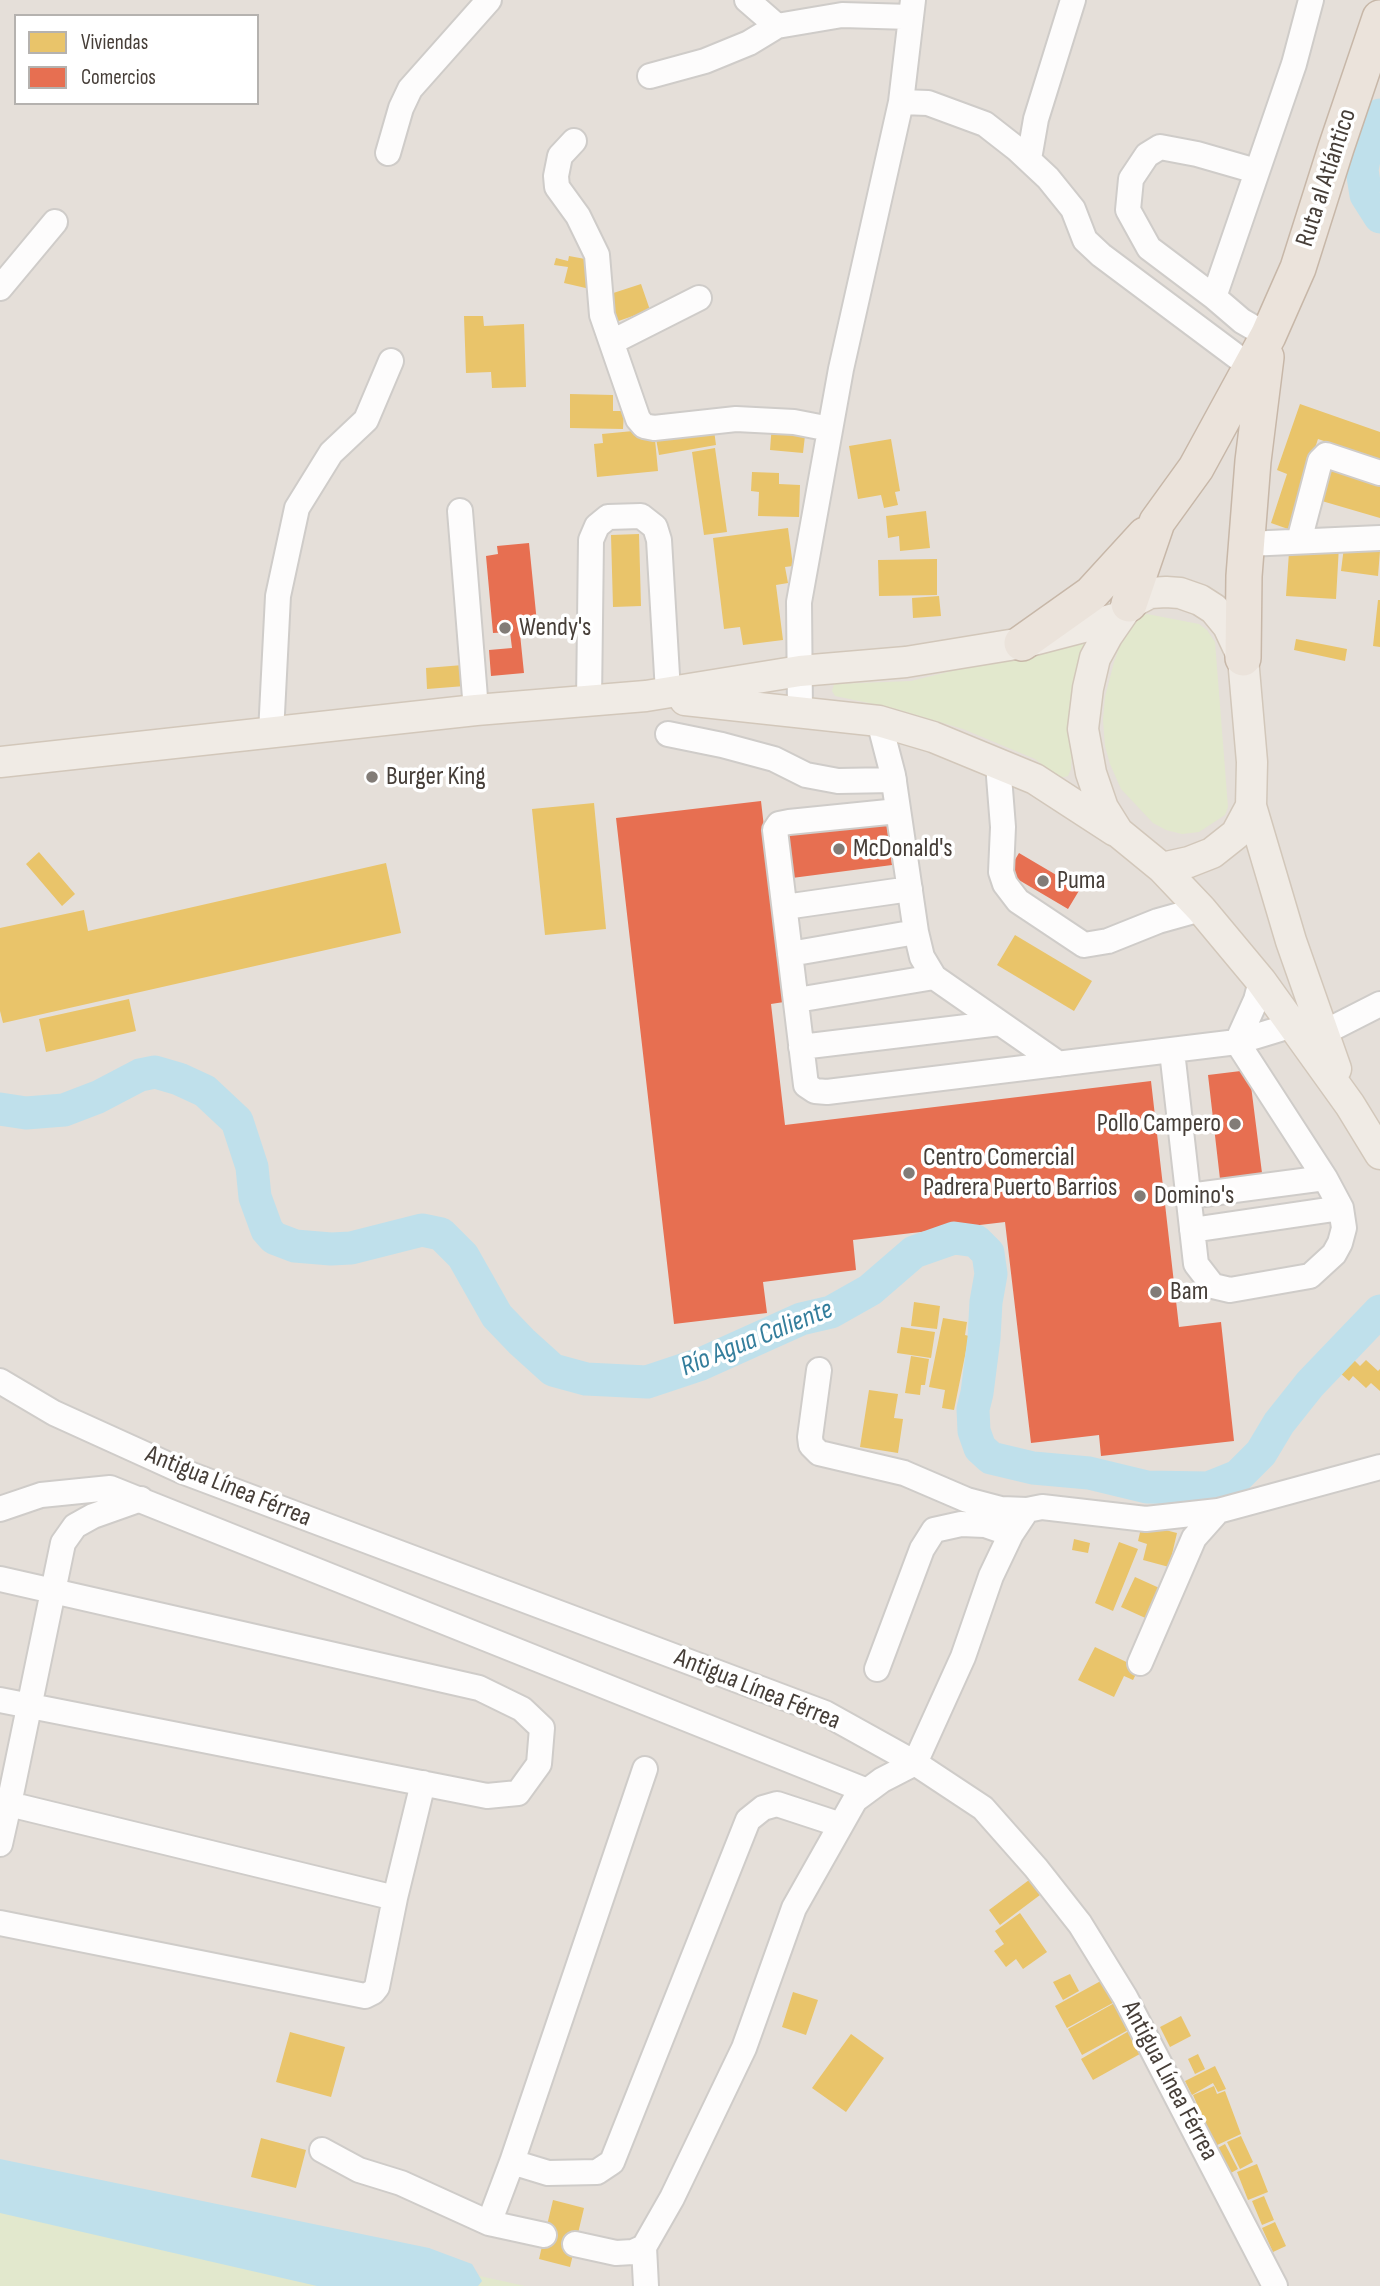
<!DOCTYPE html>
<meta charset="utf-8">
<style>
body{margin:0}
#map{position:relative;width:1380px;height:2286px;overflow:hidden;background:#f1eeeb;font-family:"Sofia Sans Condensed",sans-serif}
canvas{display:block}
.legend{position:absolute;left:14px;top:14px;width:245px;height:91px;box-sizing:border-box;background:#fff;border:2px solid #b5b2af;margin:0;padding:9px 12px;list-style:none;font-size:21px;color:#463e38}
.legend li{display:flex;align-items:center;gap:14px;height:35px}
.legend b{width:35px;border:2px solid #b5b2af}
</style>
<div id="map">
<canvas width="1380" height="2286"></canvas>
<ul class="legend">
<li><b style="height:19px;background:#e9c46a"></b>Viviendas</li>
<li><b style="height:19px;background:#e76f51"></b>Comercios</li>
</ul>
</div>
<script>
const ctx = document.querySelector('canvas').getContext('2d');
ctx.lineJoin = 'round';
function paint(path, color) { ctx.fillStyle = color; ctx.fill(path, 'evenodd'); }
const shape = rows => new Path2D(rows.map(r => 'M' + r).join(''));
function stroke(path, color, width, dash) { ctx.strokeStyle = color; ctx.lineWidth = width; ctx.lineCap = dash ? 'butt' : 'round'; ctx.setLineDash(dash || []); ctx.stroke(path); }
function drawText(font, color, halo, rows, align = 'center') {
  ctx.font = font + ' "Sofia Sans Condensed",sans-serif'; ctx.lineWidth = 7; ctx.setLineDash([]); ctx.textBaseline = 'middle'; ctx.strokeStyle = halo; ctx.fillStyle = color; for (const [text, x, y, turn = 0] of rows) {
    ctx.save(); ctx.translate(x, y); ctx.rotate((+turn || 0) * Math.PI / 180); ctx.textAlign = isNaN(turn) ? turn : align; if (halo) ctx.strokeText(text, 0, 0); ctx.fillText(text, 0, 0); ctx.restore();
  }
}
const residential = shape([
 [0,0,1380,0,1380,2286,0,2286],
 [16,16,257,16,257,103,16,103]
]);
const green = shape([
 [1147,614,1199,624,1207,630,1215,642,1228,807,1225,815,1199,832,1182,834,1166,830,1153,823,1121,789,1110,764,1105,746,1103,720,1105,697,1114,662,1119,648,1131,628,1142,616],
 [1096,619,1072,744,1071,769,1068,776,1060,778,1035,759,963,729,893,708,835,696,832,691,834,684,911,681,960,669,1046,640],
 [0,2170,525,2286,0,2286]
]);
const water = shape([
 [0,2159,429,2248,472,2264,482,2281,478,2286,317,2286,0,2213]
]);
const homes = shape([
 [569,256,596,261,590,289,564,283,568,267,554,265,556,258,568,261],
 [641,284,650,310,610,324,601,297],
 [464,316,483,316,484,326,524,324,526,387,492,388,491,372,466,373],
 [570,394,613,395,613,411,624,411,623,429,570,428],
 [1300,404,1380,432,1380,460,1318,439,1288,529,1271,523,1287,474,1277,470],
 [713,423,716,445,659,455,655,433],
 [772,424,806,427,803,453,770,450],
 [654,429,658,471,597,477,594,444,603,443,602,434],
 [891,439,900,491,895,492,898,505,884,508,881,495,858,499,849,446],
 [715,448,727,532,704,535,692,452],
 [1324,468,1380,485,1380,518,1315,499],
 [752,472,779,473,779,484,800,485,799,517,758,516,759,492,751,491],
 [926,511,930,548,900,551,899,536,888,538,886,516],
 [788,528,793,566,785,567,788,583,776,585,783,640,743,645,740,627,724,629,713,538],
 [639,534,641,606,613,607,611,535],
 [1339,546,1336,599,1286,596,1289,552],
 [1344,547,1380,551,1378,576,1341,571],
 [937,559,937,595,879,596,878,560],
 [939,596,941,616,913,618,912,598],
 [1378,600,1380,600,1380,647,1373,646],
 [1296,639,1347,649,1345,661,1294,650],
 [463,665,465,686,427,689,426,668],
 [594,803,606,929,545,935,532,809],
 [39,852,75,894,62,906,26,864],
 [386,863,401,933,3,1023,0,1011,0,928,84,910,88,931],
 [1015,935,1092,981,1074,1011,997,965],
 [129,999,136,1031,46,1052,39,1019],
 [914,1302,940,1306,937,1329,911,1326],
 [943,1318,967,1322,965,1335,969,1336,954,1410,942,1408,945,1390,929,1387],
 [901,1327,935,1332,931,1358,897,1353],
 [911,1356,929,1359,925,1385,921,1385,920,1395,905,1393],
 [1352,1358,1360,1366,1366,1360,1378,1371,1380,1369,1380,1391,1371,1383,1366,1388,1353,1376,1349,1381,1339,1372],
 [869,1390,898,1394,894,1418,903,1419,898,1453,860,1447],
 [1142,1524,1177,1533,1169,1567,1143,1560,1147,1544,1138,1541],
 [1074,1539,1090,1543,1088,1553,1072,1550],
 [1119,1542,1138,1549,1113,1611,1095,1603],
 [1135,1577,1166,1591,1152,1621,1121,1607],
 [1095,1647,1139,1668,1133,1680,1124,1676,1114,1697,1078,1680],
 [1033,1877,1044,1892,1000,1925,989,1910],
 [1020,1913,1047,1952,1023,1969,1016,1959,1006,1967,994,1951,1004,1944,995,1931],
 [1070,1974,1079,1991,1063,2000,1053,1982],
 [1108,1977,1120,1999,1067,2028,1055,2006],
 [793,1992,818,2000,806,2035,782,2027],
 [1118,2001,1132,2028,1082,2055,1068,2029],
 [1181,2016,1191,2036,1170,2047,1160,2027],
 [1134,2028,1147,2050,1093,2080,1081,2059],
 [290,2032,345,2047,331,2097,276,2082],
 [851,2034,884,2058,846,2112,812,2088],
 [1198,2054,1205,2069,1195,2074,1188,2059],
 [1215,2066,1226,2089,1218,2092,1213,2083,1192,2095,1185,2081],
 [1214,2086,1217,2094,1225,2091,1241,2134,1215,2146,1193,2095],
 [1241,2136,1253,2162,1240,2169,1227,2142],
 [261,2138,306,2150,296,2188,251,2177],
 [1225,2144,1238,2169,1229,2174,1216,2149],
 [1257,2164,1268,2192,1248,2200,1237,2172],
 [1264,2196,1274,2220,1262,2225,1252,2201],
 [553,2200,584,2208,570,2267,539,2259],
 [1275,2222,1286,2246,1273,2252,1262,2228]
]);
const shops = shape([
 [529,543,538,633,520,634,524,673,491,676,489,650,512,648,510,632,493,633,486,556,498,554,497,546],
 [761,801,784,1002,771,1004,785,1125,1151,1081,1179,1327,1221,1322,1234,1441,1101,1456,1099,1435,1031,1443,1005,1222,853,1240,856,1270,763,1282,767,1313,674,1324,616,818],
 [886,819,892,865,792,878,786,832],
 [1019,853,1080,889,1068,909,1007,873],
 [1249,1070,1262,1173,1220,1179,1208,1075]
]);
const river = shape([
 [1380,115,1368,138,1362,170,1366,195,1380,217],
 [0,1109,26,1113,64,1110,98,1097,140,1075,155,1072,179,1079,205,1091,237,1121,252,1167,255,1197,267,1230,274,1238,295,1246,331,1249,351,1248,422,1230,441,1234,463,1256,497,1316,522,1342,553,1370,586,1379,647,1382,701,1364,801,1319,831,1312,870,1290,914,1252,954,1238,976,1241,988,1253,991,1274,986,1302,984,1338,977,1393,973,1409,974,1431,980,1448,991,1458,1033,1468,1089,1473,1147,1487,1208,1488,1238,1476,1261,1453,1279,1423,1310,1384,1380,1311]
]);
const minor = shape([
 [747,0,777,26],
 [650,76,705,61,749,43,777,26,842,15,911,17],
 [901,102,928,103,985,124,1017,149,1048,178,1073,209,1085,240,1101,255,1252,368],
 [574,141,560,156,556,176,557,187,578,216,597,255,602,315,638,419,644,426,654,428,736,419,794,422,830,429],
 [388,153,401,108,410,89,489,0],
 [1029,159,1036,119,1073,0],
 [0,288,55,222],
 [1214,297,1149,248,1128,210,1131,179,1147,155,1160,147,1197,154,1256,171],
 [1268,336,1242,321,1214,297,1294,64,1311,0],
 [612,342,699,298],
 [460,511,476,710],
 [1299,541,1320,461,1326,455,1380,473],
 [1247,544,1380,538],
 [589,701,591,540,597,526,608,517,641,516,655,527,659,540,668,692],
 [800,712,799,602,841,369,901,102,913,0],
 [879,721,893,775,916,932,922,957,934,977,1059,1064],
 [271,733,278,596,297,508,331,453,366,420,391,361],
 [668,734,722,745,774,759,806,775,838,781,894,780],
 [998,764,1003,827,1001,872,1005,884,1018,901,1084,945,1108,941,1158,921,1201,909],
 [898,811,789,822,779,824,775,830,806,1085,815,1091,827,1092,1237,1042,1293,1025],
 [785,907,910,889],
 [790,954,916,932],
 [797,1000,934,977],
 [1323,1033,1380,1004],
 [1237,1042,1256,1000,1261,981],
 [801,1047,1000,1023],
 [1172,1051,1196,1264,1213,1286,1230,1290,1310,1276,1334,1254,1340,1243,1344,1228,1341,1208,1325,1178,1237,1042],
 [1189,1196,1325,1178],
 [1192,1230,1341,1208],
 [819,1370,810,1437,811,1445,819,1453,904,1473,967,1500,1001,1509,1027,1510],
 [0,1381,54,1413,184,1472,825,1713,915,1763,983,1808,1036,1868,1080,1924,1125,1997,1275,2286],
 [0,1509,41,1495,110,1488,867,1791],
 [0,1579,479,1688,522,1709,542,1728,539,1764,518,1793,487,1796,0,1700],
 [1140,1663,1194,1538,1218,1511],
 [877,1669,922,1549,934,1530,961,1524,985,1525,1011,1534],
 [0,1802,9,1804,63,1543,75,1526,93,1516,141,1499],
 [0,1844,9,1804,395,1898,377,1987,373,1992,365,1996,0,1923],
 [395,1898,423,1783],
 [322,2150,359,2170,401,2183,489,2223,544,2235],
 [512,2162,548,2173,597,2172,612,2162,748,1820,763,1808,777,1804,841,1825],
 [489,2223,512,2162,645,1769],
 [575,2244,616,2253,633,2252,644,2247],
 [646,2286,644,2247,672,2198,744,2048,794,1908,855,1800,882,1780,915,1763,963,1657,991,1576,1011,1534,1027,1510,1042,1507,1146,1519,1218,1511,1380,1467]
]);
const major = shape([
 [1166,592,1180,593,1200,600,1214,609,1228,626,1243,658,1252,762,1251,806,1236,834,1212,853,1189,862,1162,868,1118,832,1103,808,1091,773,1083,729,1088,688,1095,658,1107,636,1129,604,1150,593,1166,592],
 [685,700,879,721,933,737,1035,779,1115,831],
 [0,762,476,710,646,696,800,671,906,662,1022,643,1118,618],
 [1251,806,1291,941,1336,1069],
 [1162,868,1201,909,1261,981,1350,1105,1380,1154]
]);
const highway = shape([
 [1129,604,1157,522,1196,468,1268,336,1298,268,1336,148,1380,18],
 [1022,643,1091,594,1145,535],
 [1243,658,1244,576,1253,461,1266,357]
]);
const markers = [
 [505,628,7,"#827c77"],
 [372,777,7,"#827c77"],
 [839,849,7,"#827c77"],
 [1043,881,7,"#827c77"],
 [1235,1124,7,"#827c77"],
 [909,1173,7,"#827c77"],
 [1140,1196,7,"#827c77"],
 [1156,1292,7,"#827c77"]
];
const streetNames = [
 ["Ruta al Atlántico",1327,178,-72],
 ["Antigua Línea Férrea",228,1487,22],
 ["Antigua Línea Férrea",757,1690,22],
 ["Antigua Línea Férrea",1169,2081,62]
];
const poiNames = [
 ["Wendy's",519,628],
 ["Burger King",386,777],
 ["McDonald's",853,849],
 ["Puma",1057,881],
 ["Pollo Campero",1221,1124,"right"],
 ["Centro Comercial",923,1158],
 ["Padrera Puerto Barrios",923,1188],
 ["Domino's",1154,1196],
 ["Bam",1170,1292]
];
const waterNames = [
 ["Río Agua Caliente",757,1339,-22]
];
paint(residential, '#e5dfd9');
paint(green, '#e2e8cd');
paint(water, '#bfe0eb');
paint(homes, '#e9c46a');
paint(shops, '#e76f51');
stroke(river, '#bfe0eb', 33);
stroke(minor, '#cfccc9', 28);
stroke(major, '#d2c7ba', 33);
stroke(highway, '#c7b7a8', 38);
stroke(minor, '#fdfcfc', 24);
stroke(major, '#f0ebe5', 30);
stroke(highway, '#ebe3db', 35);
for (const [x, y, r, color] of markers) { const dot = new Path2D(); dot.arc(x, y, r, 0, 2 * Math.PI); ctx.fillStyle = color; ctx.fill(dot); stroke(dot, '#fff', 2.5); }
drawText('26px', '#463e38', '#fff', streetNames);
drawText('26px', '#463e38', '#fff', poiNames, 'left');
drawText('italic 28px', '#347e9c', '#fff', waterNames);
</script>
